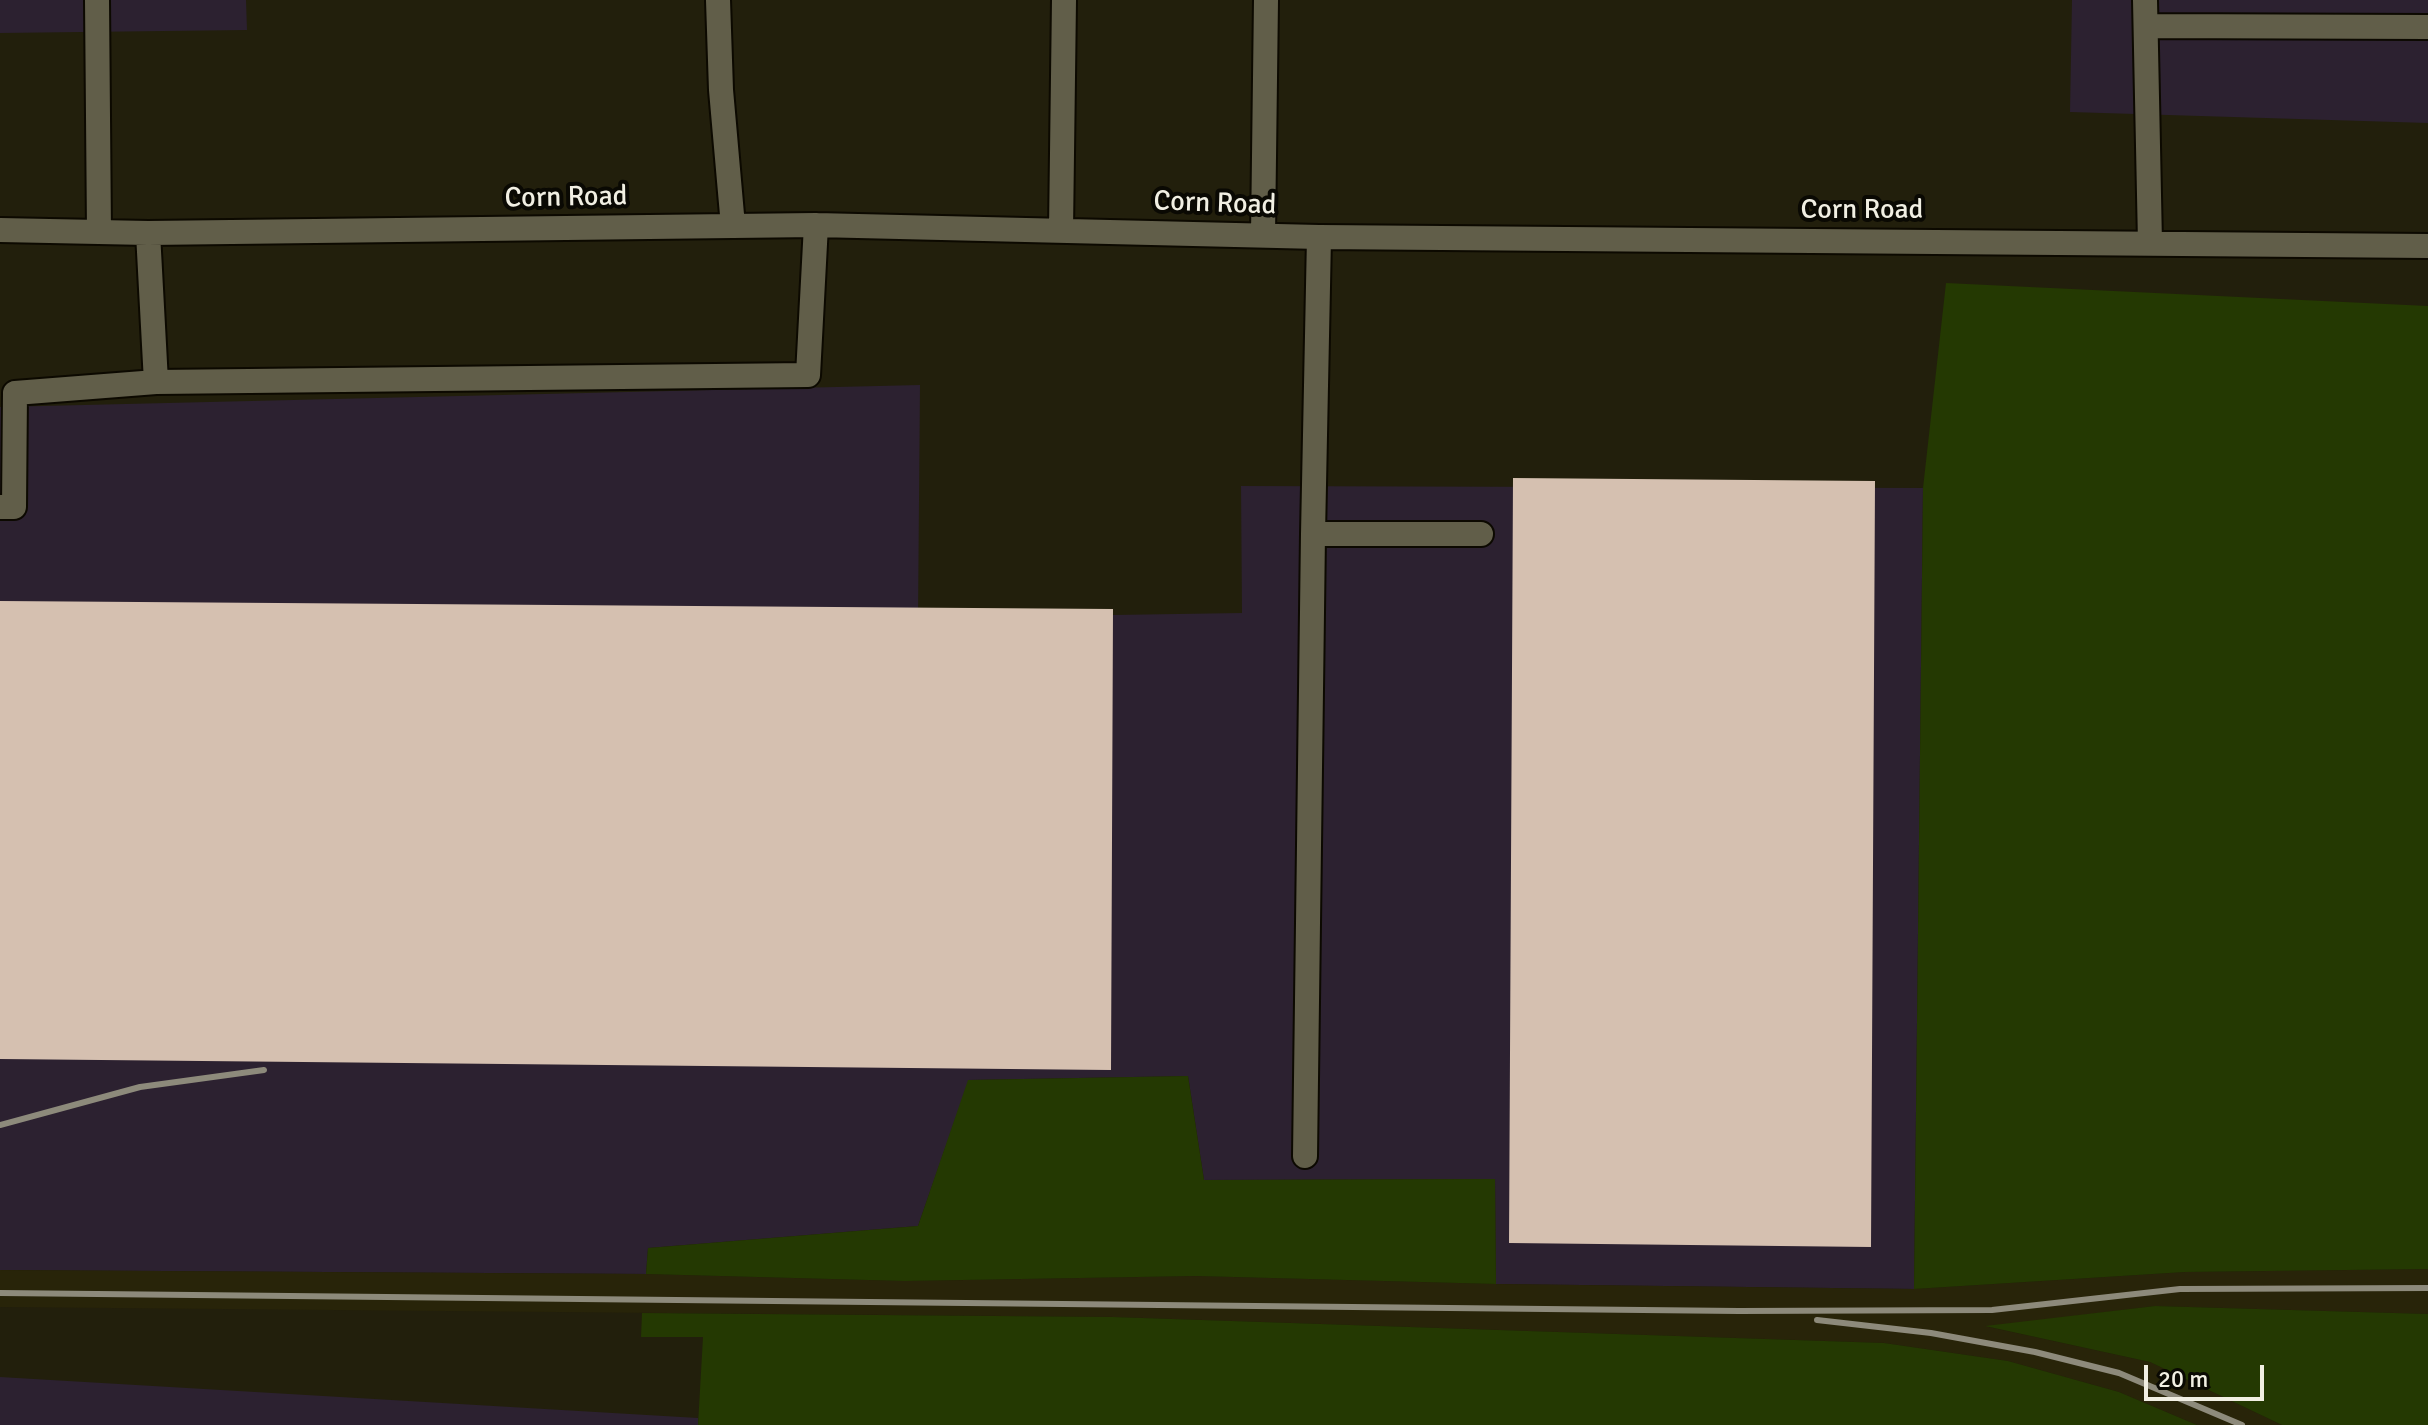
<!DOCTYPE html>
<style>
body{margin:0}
#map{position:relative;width:2428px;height:1425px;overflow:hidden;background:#221f0c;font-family:Signika,sans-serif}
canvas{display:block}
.scale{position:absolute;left:2144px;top:1365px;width:120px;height:36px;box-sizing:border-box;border:4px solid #f1efe3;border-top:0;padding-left:10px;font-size:24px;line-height:28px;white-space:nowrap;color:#f1efe3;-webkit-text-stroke:6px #0a0903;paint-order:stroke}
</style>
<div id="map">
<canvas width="2428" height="1425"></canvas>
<div class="scale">20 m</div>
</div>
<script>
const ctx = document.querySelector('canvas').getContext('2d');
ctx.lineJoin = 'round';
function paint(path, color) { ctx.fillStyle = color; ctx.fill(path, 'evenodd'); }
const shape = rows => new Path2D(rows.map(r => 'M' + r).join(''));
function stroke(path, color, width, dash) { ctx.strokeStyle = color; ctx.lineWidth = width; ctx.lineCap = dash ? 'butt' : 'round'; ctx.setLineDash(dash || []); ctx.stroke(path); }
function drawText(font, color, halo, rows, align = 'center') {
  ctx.font = font + ' Signika,sans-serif'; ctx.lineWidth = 8; ctx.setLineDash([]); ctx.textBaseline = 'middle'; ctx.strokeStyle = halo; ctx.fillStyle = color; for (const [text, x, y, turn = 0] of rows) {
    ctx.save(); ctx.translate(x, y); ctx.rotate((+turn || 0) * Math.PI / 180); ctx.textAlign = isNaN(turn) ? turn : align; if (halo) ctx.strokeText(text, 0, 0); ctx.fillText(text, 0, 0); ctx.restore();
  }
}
const industrial = shape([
 [0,0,246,0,247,30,0,33],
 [2072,0,2428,0,2428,123,2070,112],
 [920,385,918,618,1242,613,1241,486,1923,488,1914,1289,1496,1284,1495,1179,1204,1180,1188,1076,969,1080,918,1226,648,1248,646,1274,0,1270,0,407],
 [0,1377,698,1418,698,1425,0,1425]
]);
const built = shape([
 [2428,1269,2428,1314,2155,1306,1989,1327,2150,1362,2282,1425,2197,1425,2119,1392,2008,1361,1884,1343,1113,1317,0,1307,0,1270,646,1274,905,1281,1196,1276,1496,1284,1914,1289,2185,1272]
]);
const green = shape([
 [1946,283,2428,306,2428,1269,2185,1272,1914,1289,1923,488],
 [1188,1076,1204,1180,1495,1179,1496,1284,1196,1276,905,1281,646,1274,648,1248,918,1226,968,1080],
 [2155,1306,2428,1314,2428,1425,2282,1425,2150,1362,1985,1326],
 [642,1313,1113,1317,1884,1343,2008,1361,2119,1392,2197,1425,698,1425,703,1337,641,1337]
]);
const building = shape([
 [1513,478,1875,481,1871,1247,1509,1243],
 [0,601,1113,609,1111,1070,0,1059]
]);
const minor = shape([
 [97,0,99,232],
 [718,0,721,90,733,226],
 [2145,0,2150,243],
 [2146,26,2428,27],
 [0,230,148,233,816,225,1319,237,2428,246],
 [1061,230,1064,0],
 [148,233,156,382],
 [1263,235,1266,0],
 [1319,237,1313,534,1481,534],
 [0,507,14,507,15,393,156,382,808,375,816,225],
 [1305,1156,1313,534]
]);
const rail = shape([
 [0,1125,140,1087,264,1070],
 [0,1293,1739,1311,1992,1310,2180,1289,2428,1288],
 [1817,1320,1931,1333,2035,1352,2119,1373,2242,1425]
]);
const streetNames = [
 ["Corn Road",566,198,-1],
 ["Corn Road",1215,204,2],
 ["Corn Road",1862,211]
];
paint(industrial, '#2c2130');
paint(built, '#282409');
paint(green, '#243902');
paint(building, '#d5c0b0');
stroke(minor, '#0c0900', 28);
stroke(minor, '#615e49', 24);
stroke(rail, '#8d8a7b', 6);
drawText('28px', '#f1efe3', '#0a0903', streetNames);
</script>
